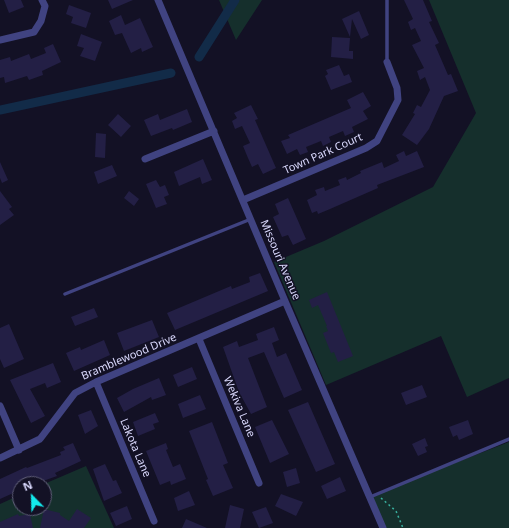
<!DOCTYPE html>
<style>
body{margin:0}
#map{position:relative;width:509px;height:528px;overflow:hidden;background:#131125;font-family:"Noto Sans",sans-serif}
canvas{display:block}
.north{position:absolute;left:12px;top:476px;width:40px;height:40px;box-sizing:border-box;background:#131125;border:1px solid #62617b;border-radius:50%;rotate:337deg;font-size:11px;font-weight:700;line-height:16px;text-align:center;color:#d9d8fc}
.north::after{content:'';display:block;margin:auto;width:14px;height:18px;background:#13eaed;clip-path:polygon(50% 0,100% 100%,50% 72%,0 100%)}
</style>
<div id="map">
<canvas width="509" height="528"></canvas>
<div class="north">N</div>
</div>
<script>
const ctx = document.querySelector('canvas').getContext('2d');
ctx.lineJoin = 'round';
function paint(path, color) { ctx.fillStyle = color; ctx.fill(path, 'evenodd'); }
const shape = rows => new Path2D(rows.map(r => 'M' + r).join(''));
function stroke(path, color, width, dash) { ctx.strokeStyle = color; ctx.lineWidth = width; ctx.lineCap = dash ? 'butt' : 'round'; ctx.setLineDash(dash || []); ctx.stroke(path); }
function drawText(font, color, halo, rows, align = 'center') {
  ctx.font = font + ' "Noto Sans",sans-serif'; ctx.lineWidth = 3; ctx.setLineDash([]); ctx.textBaseline = 'middle'; ctx.strokeStyle = halo; ctx.fillStyle = color; for (const [text, x, y, turn = 0] of rows) {
    ctx.save(); ctx.translate(x, y); ctx.rotate((+turn || 0) * Math.PI / 180); ctx.textAlign = isNaN(turn) ? turn : align; if (halo) ctx.strokeText(text, 0, 0); ctx.fillText(text, 0, 0); ctx.restore();
  }
}
const green = shape([
 [219,0,262,0,236,40],
 [429,0,509,0,509,378,467,397,441,336,326,385,274,262,324,241,433,187,476,113],
 [509,442,509,528,386,528,372,495],
 [86,466,114,528,0,528,0,504,20,495,20,508,44,508,44,484]
]);
const canal = shape([
 [199,57,235,0],
 [0,110,171,73]
]);
const building = shape([
 [4,0,21,0,24,7,9,13],
 [108,0,133,0,112,9],
 [404,0,423,0,432,21,429,22,439,43,435,45,448,75,451,74,458,91,444,96,429,129,417,145,402,135,415,114,413,113,417,105,421,107,430,90,425,77,420,80,417,71,424,68,412,45,421,41,415,28,411,30,408,22,413,19],
 [69,5,91,13,86,28,71,23,73,17,66,14],
 [359,11,369,35,361,39,352,19,350,37,342,19],
 [121,15,125,25,140,18,153,47,142,52,141,48,131,53,122,33,115,35,109,21],
 [81,34,102,42,95,61,80,56,84,48,77,46],
 [332,37,350,38,349,51,353,51,353,59,331,57],
 [53,44,61,62,42,71,43,75,29,80,27,76,5,83,4,77,0,78,0,60,10,57,11,61,29,54,31,59,46,53,44,48],
 [339,65,344,76,349,74,352,82,331,90,325,76,328,74,326,70],
 [363,92,371,106,363,111,368,119,352,127,354,132,345,136,343,131,329,137,331,142,323,146,321,141,306,147,308,152,300,155,297,149,287,154,281,141,290,138,288,135,351,108,347,100],
 [251,105,258,119,255,120,276,168,263,174,258,164,252,167,248,158,243,146,250,143,242,126,235,129,232,121,237,118,234,113],
 [187,109,192,122,173,130,172,128,151,136,144,120,158,114,160,120],
 [118,114,131,126,121,137,108,125],
 [96,133,106,134,105,158,95,157],
 [404,151,406,156,417,151,424,167,377,185,378,188,330,209,318,214,317,211,312,213,307,200,317,195,315,190,324,187,325,191,340,185,338,180,346,177,347,180,361,173,360,171,382,162,384,168,399,161,396,155],
 [203,159,212,180,202,184,200,177,179,186,174,172],
 [0,162,8,180,2,183,0,178],
 [112,165,117,176,98,184,94,172],
 [156,180,160,187,165,185,169,195,164,197,167,204,156,208,146,184],
 [0,191,12,207,9,209,14,215,0,225],
 [129,191,139,199,134,206,124,198],
 [288,198,306,239,293,245,288,235,282,237,273,217,279,214,275,204],
 [260,273,268,291,175,330,167,313,231,286,232,289,250,282,249,277],
 [327,292,353,356,338,362,334,352,331,353,323,333,328,331,326,326,327,326,318,305,312,308,309,300],
 [94,308,98,317,75,326,71,317],
 [152,320,159,337,124,351,117,333],
 [9,324,24,359,4,368,0,359,0,328],
 [274,327,279,340,272,343,277,357,286,353,302,390,284,398,264,352,248,358,267,407,251,414,239,392,223,347,237,341,239,347,258,340,256,334],
 [104,340,110,355,74,371,66,353,80,347,81,350],
 [53,363,61,382,47,388,45,383,30,389,45,416,31,423,10,380],
 [192,367,197,379,178,387,173,375],
 [159,378,166,395,152,400,151,397,124,412,117,398,133,389],
 [422,385,427,397,406,405,401,393],
 [200,395,206,409,183,418,178,404],
 [308,402,335,464,316,472,288,410],
 [91,410,98,426,85,434,78,415],
 [155,413,159,422,153,424,155,429,138,436,133,422],
 [272,420,289,454,270,463,255,427],
 [468,420,473,434,459,440,457,435,453,437,449,427],
 [212,422,228,463,223,465,233,488,213,496,206,480,208,479,189,431],
 [425,438,428,446,425,447,427,452,418,456,412,444],
 [73,443,81,461,55,473,57,476,43,481,33,484,20,484,20,490,0,499,0,479,26,467,27,468,61,455,60,452,65,450,63,447],
 [166,443,168,449,166,450,173,467,180,464,186,479,171,485,170,481,160,485,146,451],
 [105,464,113,481,116,480,122,493,104,501,93,469],
 [296,468,300,483,287,487,283,472],
 [340,477,346,491,327,499,321,486],
 [189,491,195,505,178,511,174,498],
 [281,494,303,502,296,516,275,506],
 [230,505,244,509,240,528,225,528],
 [127,506,132,519,116,526,110,513],
 [266,507,273,523,259,528,252,512],
 [44,509,60,513,60,515,69,521,77,509,91,518,84,528,40,528],
 [18,514,19,516,30,514,33,528,0,528,0,522],
 [186,519,207,528,182,528]
]);
const path = shape([
 [381,498,396,511,403,528]
]);
const service = shape([
 [387,62,387,0],
 [65,294,251,219],
 [370,497,509,439]
]);
const minor = shape([
 [158,0,285,301,383,528],
 [0,40,34,32,41,21,45,6,42,0],
 [145,159,214,131],
 [243,200,366,148,377,141,398,100,397,88,387,62],
 [199,339,259,483],
 [96,382,154,521],
 [0,406,19,450],
 [0,458,40,439,75,393,96,382,285,301]
]);
const streetNames = [
 ["Town Park Court",323,154,-24],
 ["Missouri Avenue",280,260,67],
 ["Bramblewood Drive",129,357,-23],
 ["Wekiva Lane",239,407,67],
 ["Lakota Lane",135,448,67]
];
paint(green, '#152f2c');
stroke(canal, '#122b48', 9);
paint(building, '#231f45');
stroke(path, '#39af9e', 1.5, [2, 3]);
stroke(service, '#404381', 3.5);
stroke(minor, '#404381', 7);
drawText('11px', '#d9d8fc', '#131125', streetNames);
</script>
